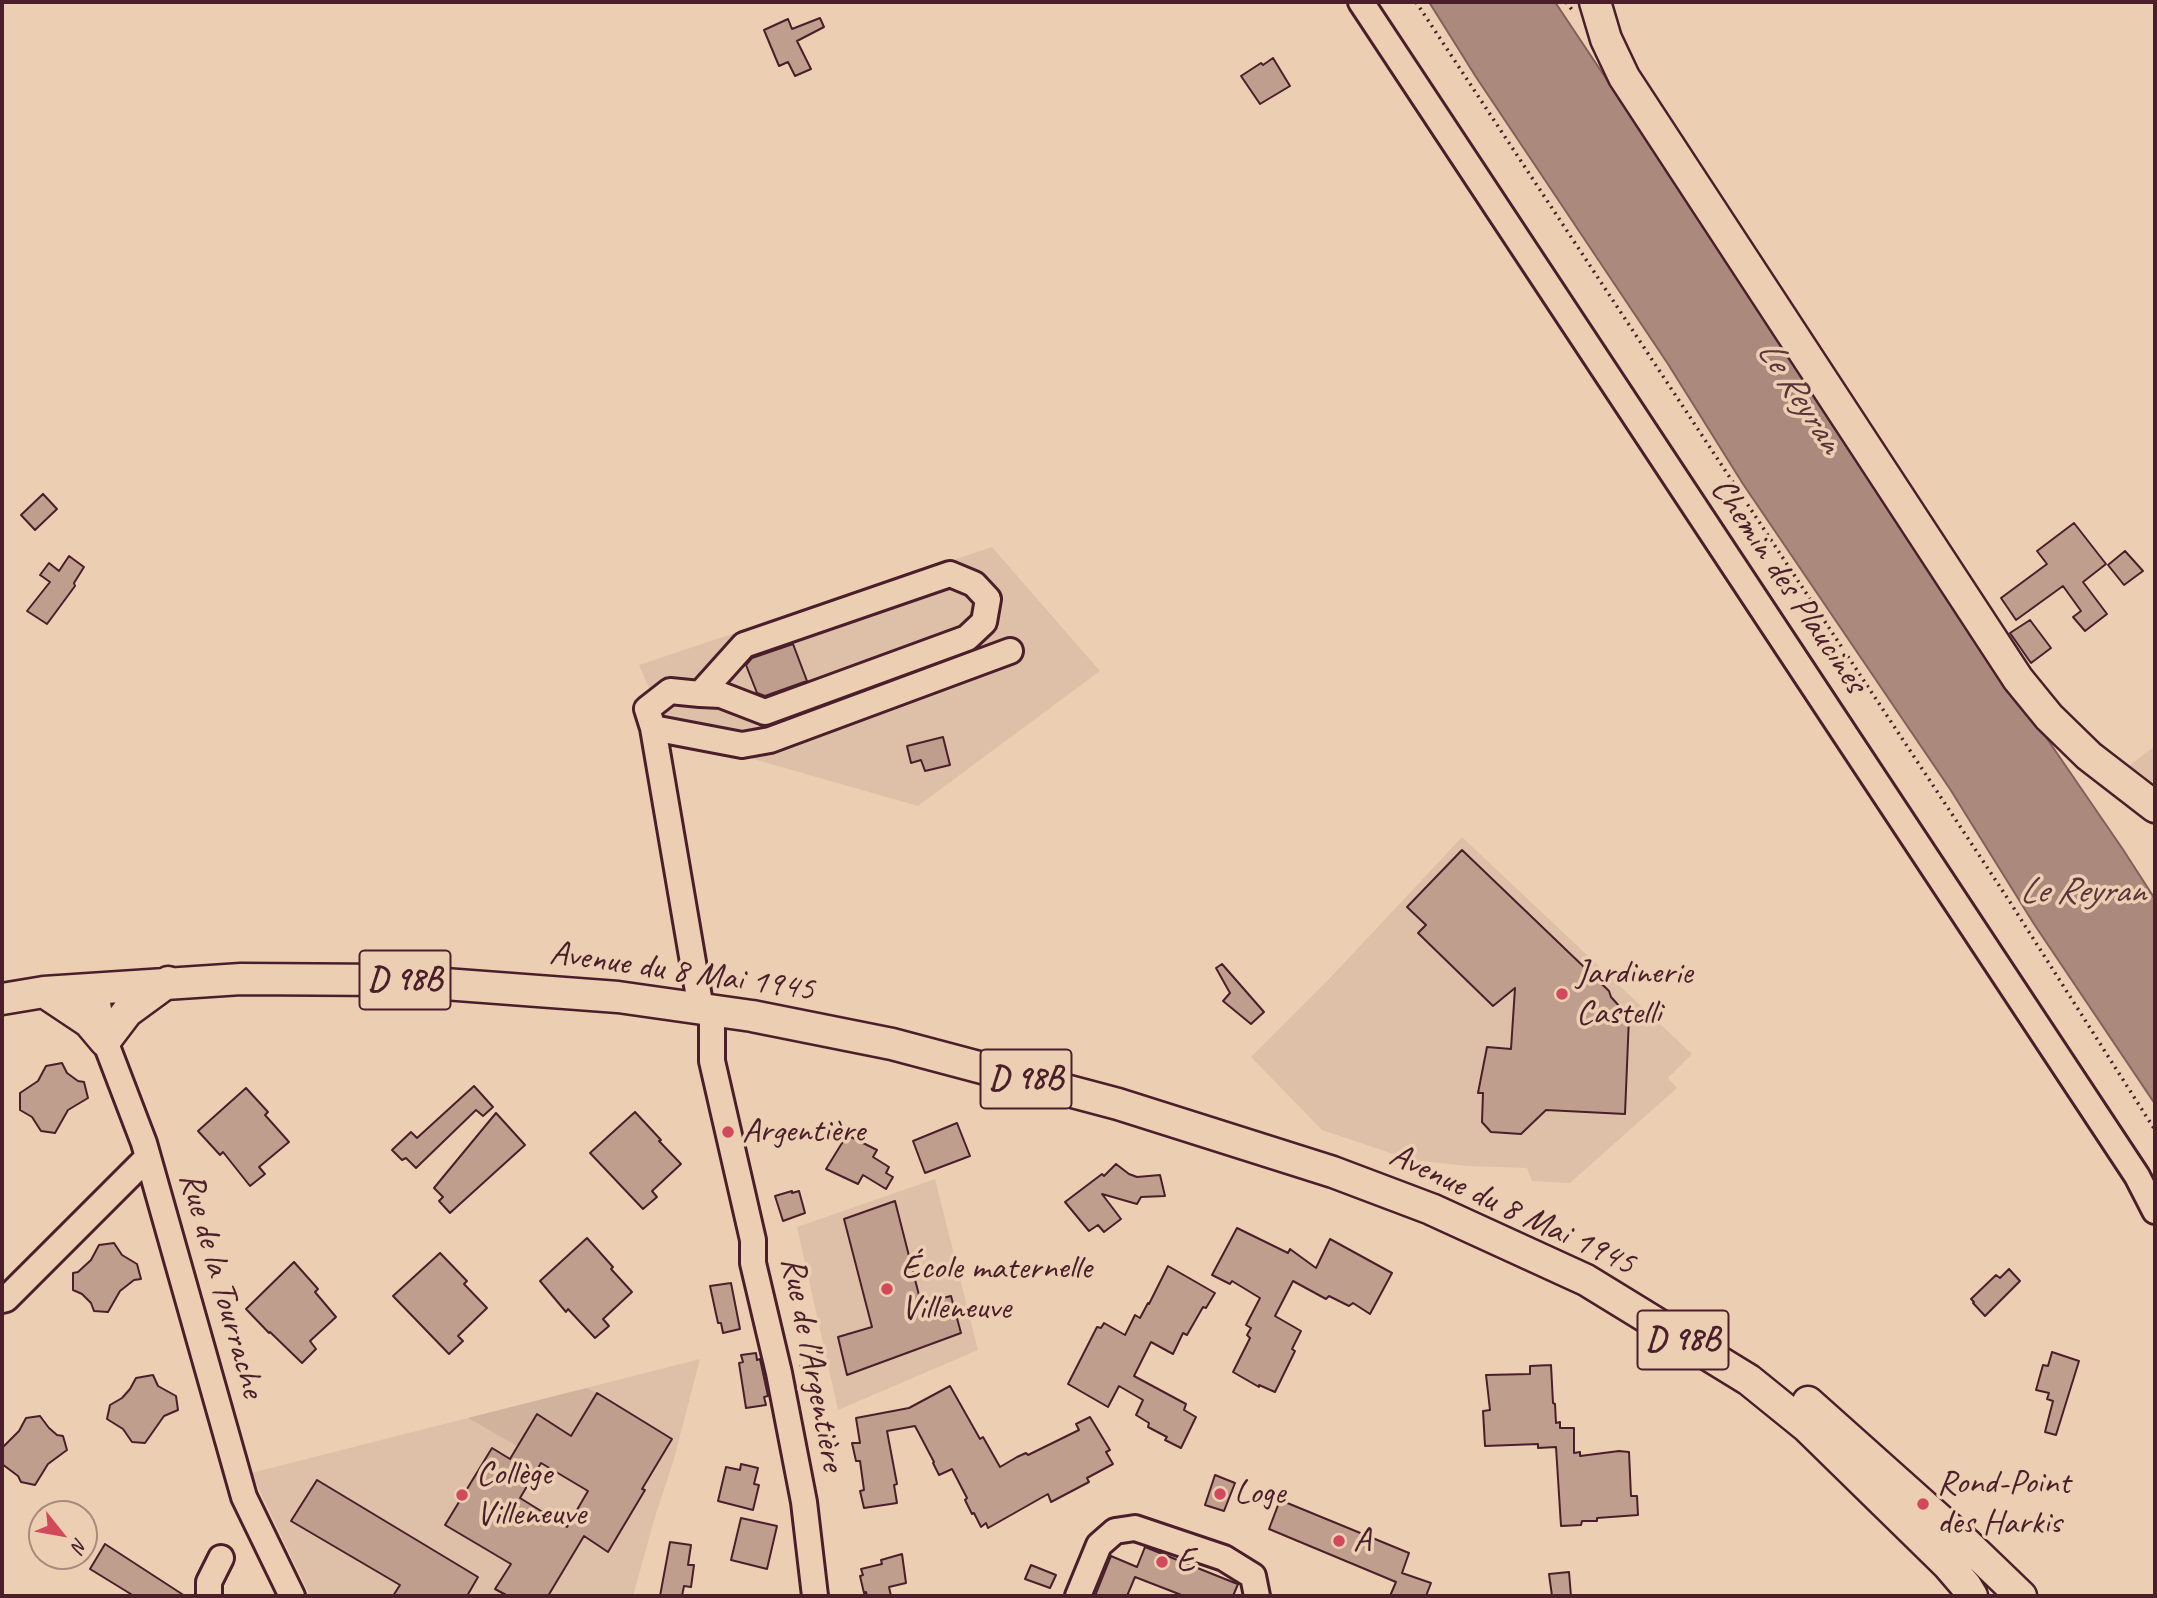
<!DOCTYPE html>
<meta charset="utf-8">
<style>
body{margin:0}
#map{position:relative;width:2157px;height:1598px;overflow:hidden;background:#eccfb3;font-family:Caveat,sans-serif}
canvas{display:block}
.frame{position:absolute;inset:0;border:4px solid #4a1f2b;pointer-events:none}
.north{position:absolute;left:28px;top:1500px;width:70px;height:70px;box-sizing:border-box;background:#eccfb3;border:2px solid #ab897d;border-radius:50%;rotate:121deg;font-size:19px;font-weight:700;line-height:28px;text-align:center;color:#4a1f2b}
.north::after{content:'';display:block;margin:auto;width:24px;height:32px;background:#d1495b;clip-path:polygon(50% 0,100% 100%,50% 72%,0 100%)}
</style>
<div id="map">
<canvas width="2157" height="1598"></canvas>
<div class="frame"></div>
<div class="north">N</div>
</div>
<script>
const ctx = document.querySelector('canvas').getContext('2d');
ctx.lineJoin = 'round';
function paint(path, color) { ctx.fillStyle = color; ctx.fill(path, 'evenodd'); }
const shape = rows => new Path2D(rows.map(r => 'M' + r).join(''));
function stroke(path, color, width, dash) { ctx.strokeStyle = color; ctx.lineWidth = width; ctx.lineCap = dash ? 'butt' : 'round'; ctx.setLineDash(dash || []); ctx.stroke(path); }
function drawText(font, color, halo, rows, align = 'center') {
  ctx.font = font + ' Caveat,sans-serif'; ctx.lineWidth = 7; ctx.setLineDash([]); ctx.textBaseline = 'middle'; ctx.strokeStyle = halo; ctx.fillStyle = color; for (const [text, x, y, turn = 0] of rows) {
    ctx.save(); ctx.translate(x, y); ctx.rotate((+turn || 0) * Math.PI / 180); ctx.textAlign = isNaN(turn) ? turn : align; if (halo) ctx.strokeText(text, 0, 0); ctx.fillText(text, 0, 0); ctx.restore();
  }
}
const built = shape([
 [992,547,1100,671,918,806,669,735,639,665],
 [2155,746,2155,789,2127,767],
 [1462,837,1692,1054,1668,1078,1677,1088,1570,1183,1532,1181,1527,1168,1467,1166,1411,1160,1322,1130,1251,1057,1330,978],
 [935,1179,978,1350,838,1410,797,1227],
 [700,1359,674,1459,655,1517,633,1596,310,1596,251,1473]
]);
const green = shape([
 [587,1388,597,1393,571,1435,537,1415,517,1446,468,1418]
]);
const water = shape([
 [1429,2,1555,2,2028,711,2122,848,2155,899,2155,1104,2034,924,1950,789,1743,484,1668,364,1476,77,1429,2]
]);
const building = shape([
 [820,18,824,27,797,41,811,69,795,76,788,62,779,66,764,30,788,19,792,29,820,18],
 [1273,58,1290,86,1260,104,1241,76,1261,63,1263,65,1273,58],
 [43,494,57,509,35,530,21,515,43,494],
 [2074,523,2106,564,2083,582,2107,614,2085,631,2073,617,2081,611,2063,586,2016,620,2001,598,2047,564,2037,551,2074,523],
 [2125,551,2143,571,2124,585,2108,565,2125,551],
 [69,556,84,567,74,583,75,586,47,624,27,611,50,582,40,575,49,563,59,571,69,556],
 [2030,620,2051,648,2031,663,2010,633,2030,620],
 [793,644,807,681,765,696,757,693,746,665,752,658,793,644],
 [943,737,950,765,925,771,921,760,911,763,907,746,943,737],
 [1462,850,1609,991,1611,997,1629,1017,1625,1114,1546,1110,1521,1134,1491,1132,1482,1122,1483,1093,1478,1093,1487,1047,1511,1049,1515,988,1493,1006,1418,933,1426,925,1407,907,1462,850],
 [1222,964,1264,1012,1251,1024,1223,1001,1230,993,1216,968,1222,964],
 [62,1063,67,1073,78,1081,84,1082,88,1098,68,1110,55,1133,41,1131,32,1117,20,1110,20,1093,38,1081,46,1066,62,1063],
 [474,1086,493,1107,483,1116,476,1110,416,1168,406,1158,402,1160,392,1150,411,1132,417,1138,474,1086],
 [246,1088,268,1112,265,1115,289,1142,259,1167,265,1174,250,1186,223,1152,220,1155,198,1131,246,1088],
 [635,1112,661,1140,659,1141,681,1164,652,1191,657,1197,643,1209,590,1153,635,1112],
 [496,1113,525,1145,450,1213,439,1201,443,1197,434,1188,496,1113],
 [957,1123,970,1156,925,1173,913,1141,957,1123],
 [847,1135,877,1150,873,1157,889,1167,886,1173,893,1177,886,1189,863,1175,858,1184,826,1169,847,1135],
 [1116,1164,1129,1174,1137,1177,1160,1175,1165,1196,1141,1197,1137,1204,1102,1194,1121,1219,1104,1232,1098,1225,1089,1231,1065,1202,1102,1174,1104,1176,1116,1164],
 [792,1191,792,1193,799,1191,805,1213,783,1221,775,1196,792,1191],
 [895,1201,921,1303,951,1296,961,1333,847,1375,838,1337,872,1327,844,1219,895,1201],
 [1237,1228,1288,1253,1290,1249,1316,1268,1330,1239,1392,1273,1370,1314,1353,1303,1349,1306,1329,1296,1326,1299,1293,1281,1275,1316,1301,1331,1292,1349,1295,1351,1275,1392,1259,1385,1259,1387,1233,1372,1250,1338,1247,1335,1251,1328,1246,1325,1260,1298,1232,1281,1230,1284,1212,1275,1237,1228],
 [587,1238,613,1267,611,1269,632,1292,603,1319,609,1326,595,1338,568,1309,566,1312,540,1281,587,1238],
 [114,1243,122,1255,137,1264,141,1279,134,1280,120,1291,108,1312,94,1311,91,1303,82,1294,73,1290,73,1273,78,1272,91,1260,99,1245,114,1243],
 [440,1253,467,1281,464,1284,487,1308,458,1336,463,1341,449,1354,393,1296,440,1253],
 [294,1262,318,1289,315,1292,336,1317,310,1341,316,1349,302,1363,270,1332,269,1333,246,1309,294,1262],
 [1168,1266,1215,1293,1206,1308,1203,1307,1187,1335,1183,1333,1173,1354,1151,1342,1134,1376,1186,1404,1184,1410,1196,1417,1181,1448,1165,1440,1167,1437,1148,1427,1149,1423,1136,1415,1143,1400,1119,1386,1108,1407,1068,1384,1097,1327,1101,1328,1104,1323,1125,1335,1135,1315,1140,1318,1148,1303,1149,1304,1168,1266],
 [2009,1269,2020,1281,1985,1316,1973,1303,1974,1302,1971,1299,1996,1275,2000,1278,2009,1269],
 [731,1283,740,1329,723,1333,721,1323,718,1323,710,1286,731,1283],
 [2052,1352,2079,1361,2056,1435,2045,1432,2053,1401,2047,1399,2049,1393,2036,1390,2043,1365,2048,1366,2052,1352],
 [756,1353,757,1360,760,1359,768,1396,764,1397,766,1405,746,1408,739,1363,743,1362,741,1355,756,1353],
 [1551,1365,1553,1403,1555,1404,1556,1423,1560,1422,1560,1428,1574,1428,1574,1453,1580,1452,1580,1456,1619,1451,1629,1452,1631,1496,1637,1496,1638,1515,1597,1518,1597,1521,1582,1521,1581,1525,1561,1526,1556,1447,1538,1448,1538,1444,1485,1446,1483,1411,1490,1410,1486,1375,1530,1374,1530,1366,1551,1365],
 [153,1375,158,1386,176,1396,178,1410,164,1416,145,1443,132,1442,123,1429,107,1419,110,1405,122,1398,130,1389,136,1378,153,1375],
 [950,1386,980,1439,983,1437,1000,1467,1017,1457,1026,1453,1028,1455,1079,1430,1076,1424,1090,1417,1110,1450,1106,1452,1113,1464,1087,1478,1089,1482,1051,1502,1048,1494,988,1528,986,1523,981,1527,974,1513,972,1514,965,1500,967,1498,952,1469,939,1475,933,1463,934,1462,915,1426,887,1431,897,1484,894,1485,897,1503,864,1508,860,1491,864,1490,860,1461,856,1461,852,1443,860,1443,856,1418,909,1408,950,1386],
 [597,1393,672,1439,642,1489,645,1490,608,1552,584,1536,548,1596,508,1596,495,1589,511,1564,445,1525,492,1448,510,1459,537,1414,571,1436,597,1393],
 [541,1463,588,1491,567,1527,520,1498,541,1463],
 [40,1416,49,1428,57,1435,63,1436,67,1450,48,1464,35,1485,21,1482,18,1476,2,1464,2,1448,19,1431,26,1418,40,1416],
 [741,1464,758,1468,754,1484,759,1485,753,1510,718,1501,726,1467,740,1470,741,1464],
 [1215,1475,1235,1483,1224,1511,1205,1505,1215,1475],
 [317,1480,478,1577,467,1596,393,1596,400,1585,291,1521,317,1480],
 [1280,1500,1409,1553,1402,1573,1431,1583,1426,1596,1390,1596,1396,1582,1269,1529,1280,1500],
 [741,1518,777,1526,767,1569,731,1560,741,1518],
 [670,1542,691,1545,688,1565,694,1565,691,1587,684,1586,682,1596,660,1596,670,1542],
 [105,1544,185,1596,134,1596,90,1569,105,1544],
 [1145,1547,1235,1583,1238,1584,1233,1596,1184,1596,1135,1577,1127,1596,1095,1596,1111,1556,1137,1567,1145,1547],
 [902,1554,906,1583,889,1587,891,1596,867,1596,866,1592,864,1593,860,1576,863,1575,861,1569,882,1564,881,1560,902,1554],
 [1031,1565,1056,1575,1050,1588,1025,1579,1031,1565],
 [1569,1572,1571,1596,1552,1596,1549,1574,1569,1572]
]);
const path = shape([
 [1416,2,2008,899,2155,1130],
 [1566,2,1573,11],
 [800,1367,817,1361],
 [2102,1596,2103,1596]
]);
const minor = shape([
 [1361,2,2137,1176,2155,1211],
 [653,728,647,709,670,691,700,694,721,695,765,712,967,638,984,622,988,599,974,584,950,574,744,645,700,694],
 [95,988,105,1041,144,1143,244,1497,292,1596],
 [701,1009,653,728,742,745,770,740,1010,651],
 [712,1010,712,1061,753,1240,753,1263,779,1373,804,1502,815,1596],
 [2,1300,6,1299,148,1157],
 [209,1596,209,1582,221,1558],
 [1078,1596,1099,1545,1115,1531,1135,1528,1224,1558,1253,1576,1257,1596]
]);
const major = shape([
 [1595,2,1606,39,1624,77,2018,679,2049,717,2089,756,2155,807],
 [44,992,89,1022,105,1041,127,1012,168,982],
 [2,999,44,992,241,979,391,980,618,997,752,1016,892,1044,1118,1104,1333,1172,1431,1209,1586,1280,1749,1380,1807,1427,1948,1565,1966,1586,1972,1596],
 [1808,1402,1968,1545,2021,1596]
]);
const markers = [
 [1562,994,7,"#d1495b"],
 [728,1132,7,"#d1495b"],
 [887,1289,7,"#d1495b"],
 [1220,1494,7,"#d1495b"],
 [462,1495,7,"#d1495b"],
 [1923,1504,7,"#d1495b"],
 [1339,1541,7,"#d1495b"],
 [1162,1562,7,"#d1495b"]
];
const shields = [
 [405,980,91],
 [1026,1079,91],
 [1683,1340,91]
];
const shieldNames = [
 ["D 98B",405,980],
 ["D 98B",1026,1079],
 ["D 98B",1683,1340]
];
const streetNames = [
 ["Chemin des Plaucines",1788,586,56],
 ["Avenue du 8 Mai 1945",682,972,8],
 ["Avenue du 8 Mai 1945",1512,1210,25],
 ["Rue de la Tourrache",221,1285,74],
 ["Rue de l'Argentière",812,1364,79]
];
const poiNames = [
 ["Jardinerie",1576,974],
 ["Castelli",1576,1014],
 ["Argentière",742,1132],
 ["École maternelle",901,1269],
 ["Villeneuve",901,1309],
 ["Collège",476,1475],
 ["Villeneuve",476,1515],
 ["Rond-Point",1937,1484],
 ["des Harkis",1937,1524],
 ["Loge",1234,1494],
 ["A",1353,1541],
 ["E",1176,1562]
];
const waterNames = [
 ["Le Reyran",1799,397,57],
 ["Le Reyran",2082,892]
];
paint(built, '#dec0a8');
paint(green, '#d1b39d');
paint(water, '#ab897d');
stroke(water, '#845f5c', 2);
paint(building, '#bf9e8d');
stroke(building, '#4a1f2b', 2);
stroke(minor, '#4a1f2b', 30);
stroke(major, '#4a1f2b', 35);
stroke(path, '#4a1f2b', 3.5, [2, 5]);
stroke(minor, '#eccfb3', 24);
stroke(major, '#eccfb3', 30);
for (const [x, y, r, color] of markers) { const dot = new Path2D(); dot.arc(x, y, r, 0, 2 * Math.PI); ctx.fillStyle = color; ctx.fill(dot); stroke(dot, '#eccfb3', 2.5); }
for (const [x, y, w] of shields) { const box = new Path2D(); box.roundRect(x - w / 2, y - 29.5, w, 59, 5); ctx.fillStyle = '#eccfb3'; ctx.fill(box); stroke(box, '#4a1f2b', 2); }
drawText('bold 33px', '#4a1f2b', null, shieldNames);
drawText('35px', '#4a1f2b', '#eccfb3', streetNames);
drawText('35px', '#4a1f2b', '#eccfb3', poiNames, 'left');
drawText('italic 37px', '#5d343b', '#eccfb3', waterNames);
</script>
